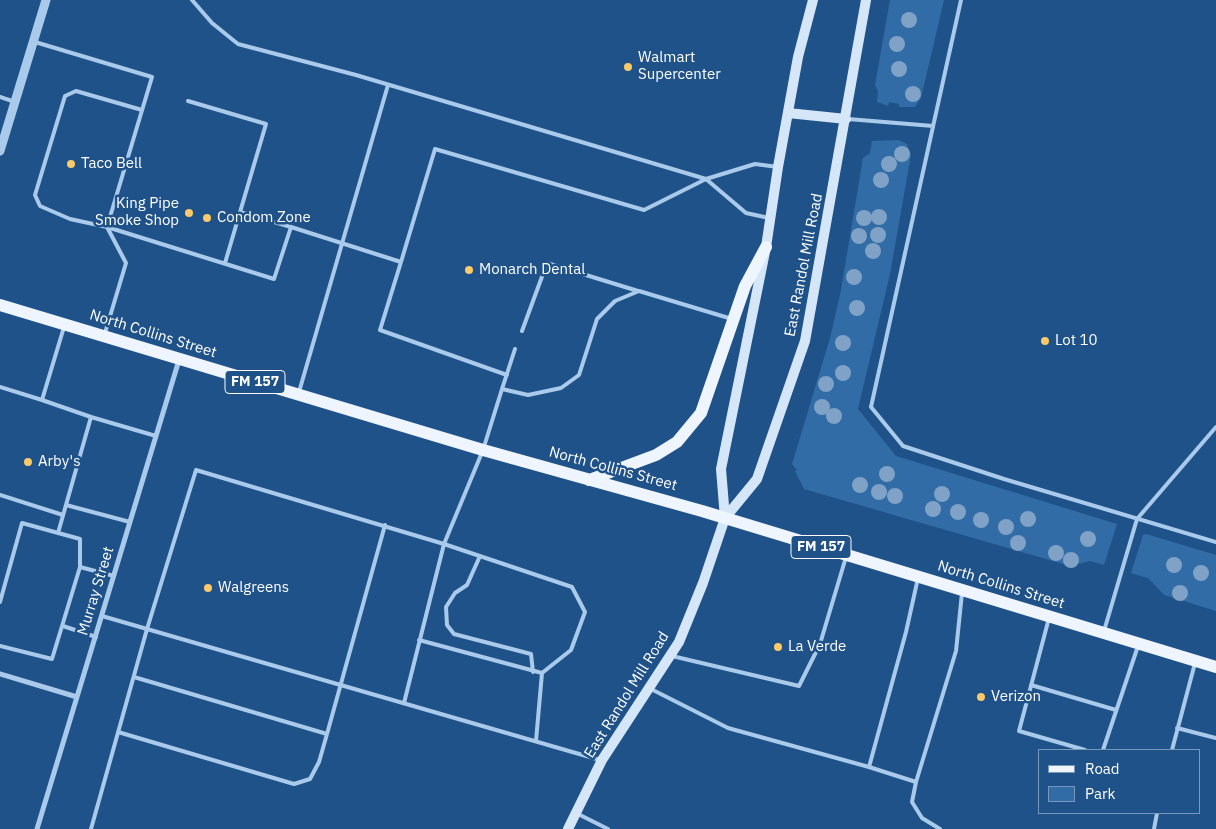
<!DOCTYPE html>
<style>
body{margin:0}
#map{position:relative;width:1216px;height:829px;overflow:hidden;background:#1f5289;font-family:"IBM Plex Sans",sans-serif}
canvas{display:block}
.legend{position:absolute;left:1038px;top:749px;width:162px;height:65px;box-sizing:border-box;background:#1f5289;border:1px solid #7997b8;margin:0;padding:6px 9px;list-style:none;font-size:15px;color:#fff}
.legend li{display:flex;align-items:center;gap:10px;height:25px}
.legend b{width:25px;border:1px solid #7997b8}
</style>
<div id="map">
<canvas width="1216" height="829"></canvas>
<ul class="legend">
<li><b style="height:6px;background:#eef5fe"></b>Road</li>
<li><b style="height:14px;background:#326ca6"></b>Park</li>
</ul>
</div>
<script>
const ctx = document.querySelector('canvas').getContext('2d');
ctx.lineJoin = 'round';
function paint(path, color) { ctx.fillStyle = color; ctx.fill(path, 'evenodd'); }
const shape = rows => new Path2D(rows.map(r => 'M' + r).join(''));
function stroke(path, color, width, dash) { ctx.strokeStyle = color; ctx.lineWidth = width; ctx.lineCap = dash ? 'butt' : 'round'; ctx.setLineDash(dash || []); ctx.stroke(path); }
function drawText(font, color, halo, rows, align = 'center') {
  ctx.font = font + ' "IBM Plex Sans",sans-serif'; ctx.lineWidth = 5; ctx.setLineDash([]); ctx.textBaseline = 'middle'; ctx.strokeStyle = halo; ctx.fillStyle = color; for (const [text, x, y, turn = 0] of rows) {
    ctx.save(); ctx.translate(x, y); ctx.rotate((+turn || 0) * Math.PI / 180); ctx.textAlign = isNaN(turn) ? turn : align; if (halo) ctx.strokeText(text, 0, 0); ctx.fillText(text, 0, 0); ctx.restore();
  }
}
const green = shape([
 [890,0,944,0,921,98,915,107,899,107,899,104,889,102,888,106,877,102,878,91,875,85],
 [899,140,907,144,911,155,890,274,858,409,896,456,1117,524,1104,565,1090,561,1070,566,804,489,795,471,797,470,792,464,830,338,841,290,863,158,870,153,872,141],
 [1146,534,1216,555,1216,611,1164,595,1148,578,1131,573,1143,535]
]);
const service = shape([
 [192,0,212,23,238,44,356,75,706,179,746,213,769,218],
 [961,0,871,407,903,446,1004,479,1216,542],
 [35,42,152,77,107,227,126,263,105,333],
 [0,97,15,102],
 [188,101,266,124,225,263],
 [142,110,76,91,65,96,35,195,40,206,70,219,107,227,274,279,291,227,401,262,380,330,507,375],
 [848,119,933,126],
 [240,212,291,227],
 [401,262,435,149,644,210,706,179,755,164,778,167],
 [64,327,42,400,91,417],
 [522,331,547,263,638,291],
 [0,387,42,400],
 [502,389,515,349],
 [299,392,388,85],
 [0,495,63,515],
 [66,505,130,522],
 [58,533,91,417,156,436],
 [480,556,467,585,455,593,446,607,447,625,454,634,531,654,533,672],
 [0,602,22,523,80,539,80,567,114,576],
 [102,616,600,760],
 [1049,618,1019,731,1085,750],
 [63,626,96,637],
 [1104,631,1137,519,1216,427],
 [419,640,542,673],
 [0,646,52,659,80,567],
 [672,656,799,686,820,644,846,557],
 [134,677,327,734],
 [1031,685,1116,710],
 [649,688,728,728,869,767,906,632,918,578],
 [404,703,444,544,572,587,585,612,571,650,542,673,536,741],
 [1177,728,1216,738],
 [118,732,294,784,310,779,319,762,327,734,385,525],
 [1103,750,1138,646],
 [1172,750,1195,663],
 [869,767,916,782,956,651,962,593],
 [916,782,912,802,922,818,940,829],
 [576,813,608,829],
 [91,829,147,629,196,470,444,544,483,450,502,389,528,395,561,388,579,375,597,319,615,301,639,291,732,319],
 [1154,829,1157,813]
]);
const minor = shape([
 [0,674,77,697],
 [37,829,179,360]
]);
const tertiary = shape([
 [0,151,46,0]
]);
const secondary = shape([
 [788,113,846,119],
 [725,518,721,469,766,247,778,167,798,57,813,0],
 [568,829,602,760,679,642,703,583,725,518,757,479,805,341,866,0]
]);
const primary = shape([
 [0,305,483,450,702,511,1216,667],
 [589,480,656,455,677,442,701,413,745,286,766,247]
]);
const trees = [
 [909,20],
 [897,44],
 [899,69],
 [913,94],
 [902,154],
 [889,164],
 [881,180],
 [879,217],
 [864,218],
 [878,235],
 [859,236],
 [873,251],
 [854,277],
 [857,308],
 [843,343],
 [843,373],
 [826,384],
 [822,407],
 [834,416],
 [887,474],
 [860,485],
 [879,492],
 [942,494],
 [895,496],
 [933,509],
 [958,512],
 [1028,519],
 [981,520],
 [1006,527],
 [1088,539],
 [1018,543],
 [1056,553],
 [1071,560],
 [1174,565],
 [1201,573],
 [1180,593]
];
const markers = [
 [628,67,5,"#fac969"],
 [71,164,5,"#fac969"],
 [189,213,5,"#fac969"],
 [207,218,5,"#fac969"],
 [469,270,5,"#fac969"],
 [1045,341,5,"#fac969"],
 [28,462,5,"#fac969"],
 [208,588,5,"#fac969"],
 [778,647,5,"#fac969"],
 [981,697,5,"#fac969"]
];
const shields = [
 [255,382,60],
 [821,547,60]
];
const shieldNames = [
 ["FM 157",255,382],
 ["FM 157",821,547]
];
const poiNames = [
 ["Walmart",638,58],
 ["Supercenter",638,75],
 ["Taco Bell",81,164],
 ["King Pipe",179,204,"right"],
 ["Smoke Shop",179,221,"right"],
 ["Condom Zone",217,218],
 ["Monarch Dental",479,270],
 ["Lot 10",1055,341],
 ["Arby's",38,462],
 ["Walgreens",218,588],
 ["La Verde",788,647],
 ["Verizon",991,697]
];
const streetNames = [
 ["East Randol Mill Road",804,265,-79],
 ["North Collins Street",153,334,17],
 ["North Collins Street",613,469,15],
 ["North Collins Street",1001,585,17],
 ["Murray Street",96,591,-73],
 ["East Randol Mill Road",627,695,-58]
];
paint(green, '#326ca6');
stroke(service, '#a9caeb', 4);
stroke(minor, '#a9caeb', 5);
stroke(tertiary, '#a9caeb', 9);
stroke(secondary, '#d5e6f8', 10);
stroke(primary, '#eef5fe', 12);
ctx.fillStyle = '#7fa2c6';
for (const [x, y] of trees) { ctx.beginPath(); ctx.arc(x, y, 8, 0, 2 * Math.PI); ctx.fill(); }
for (const [x, y, r, color] of markers) { const dot = new Path2D(); dot.arc(x, y, r, 0, 2 * Math.PI); ctx.fillStyle = color; ctx.fill(dot); stroke(dot, '#1f5289', 2); }
for (const [x, y, w] of shields) { const box = new Path2D(); box.roundRect(x - w / 2, y - 11.5, w, 23, 4); ctx.fillStyle = '#1f5289'; ctx.fill(box); stroke(box, '#fff', 1); }
drawText('bold 14px', '#fff', null, shieldNames);
drawText('15px', '#fff', '#1f5289', poiNames, 'left');
drawText('15px', '#fff', '#1f5289', streetNames);
</script>
